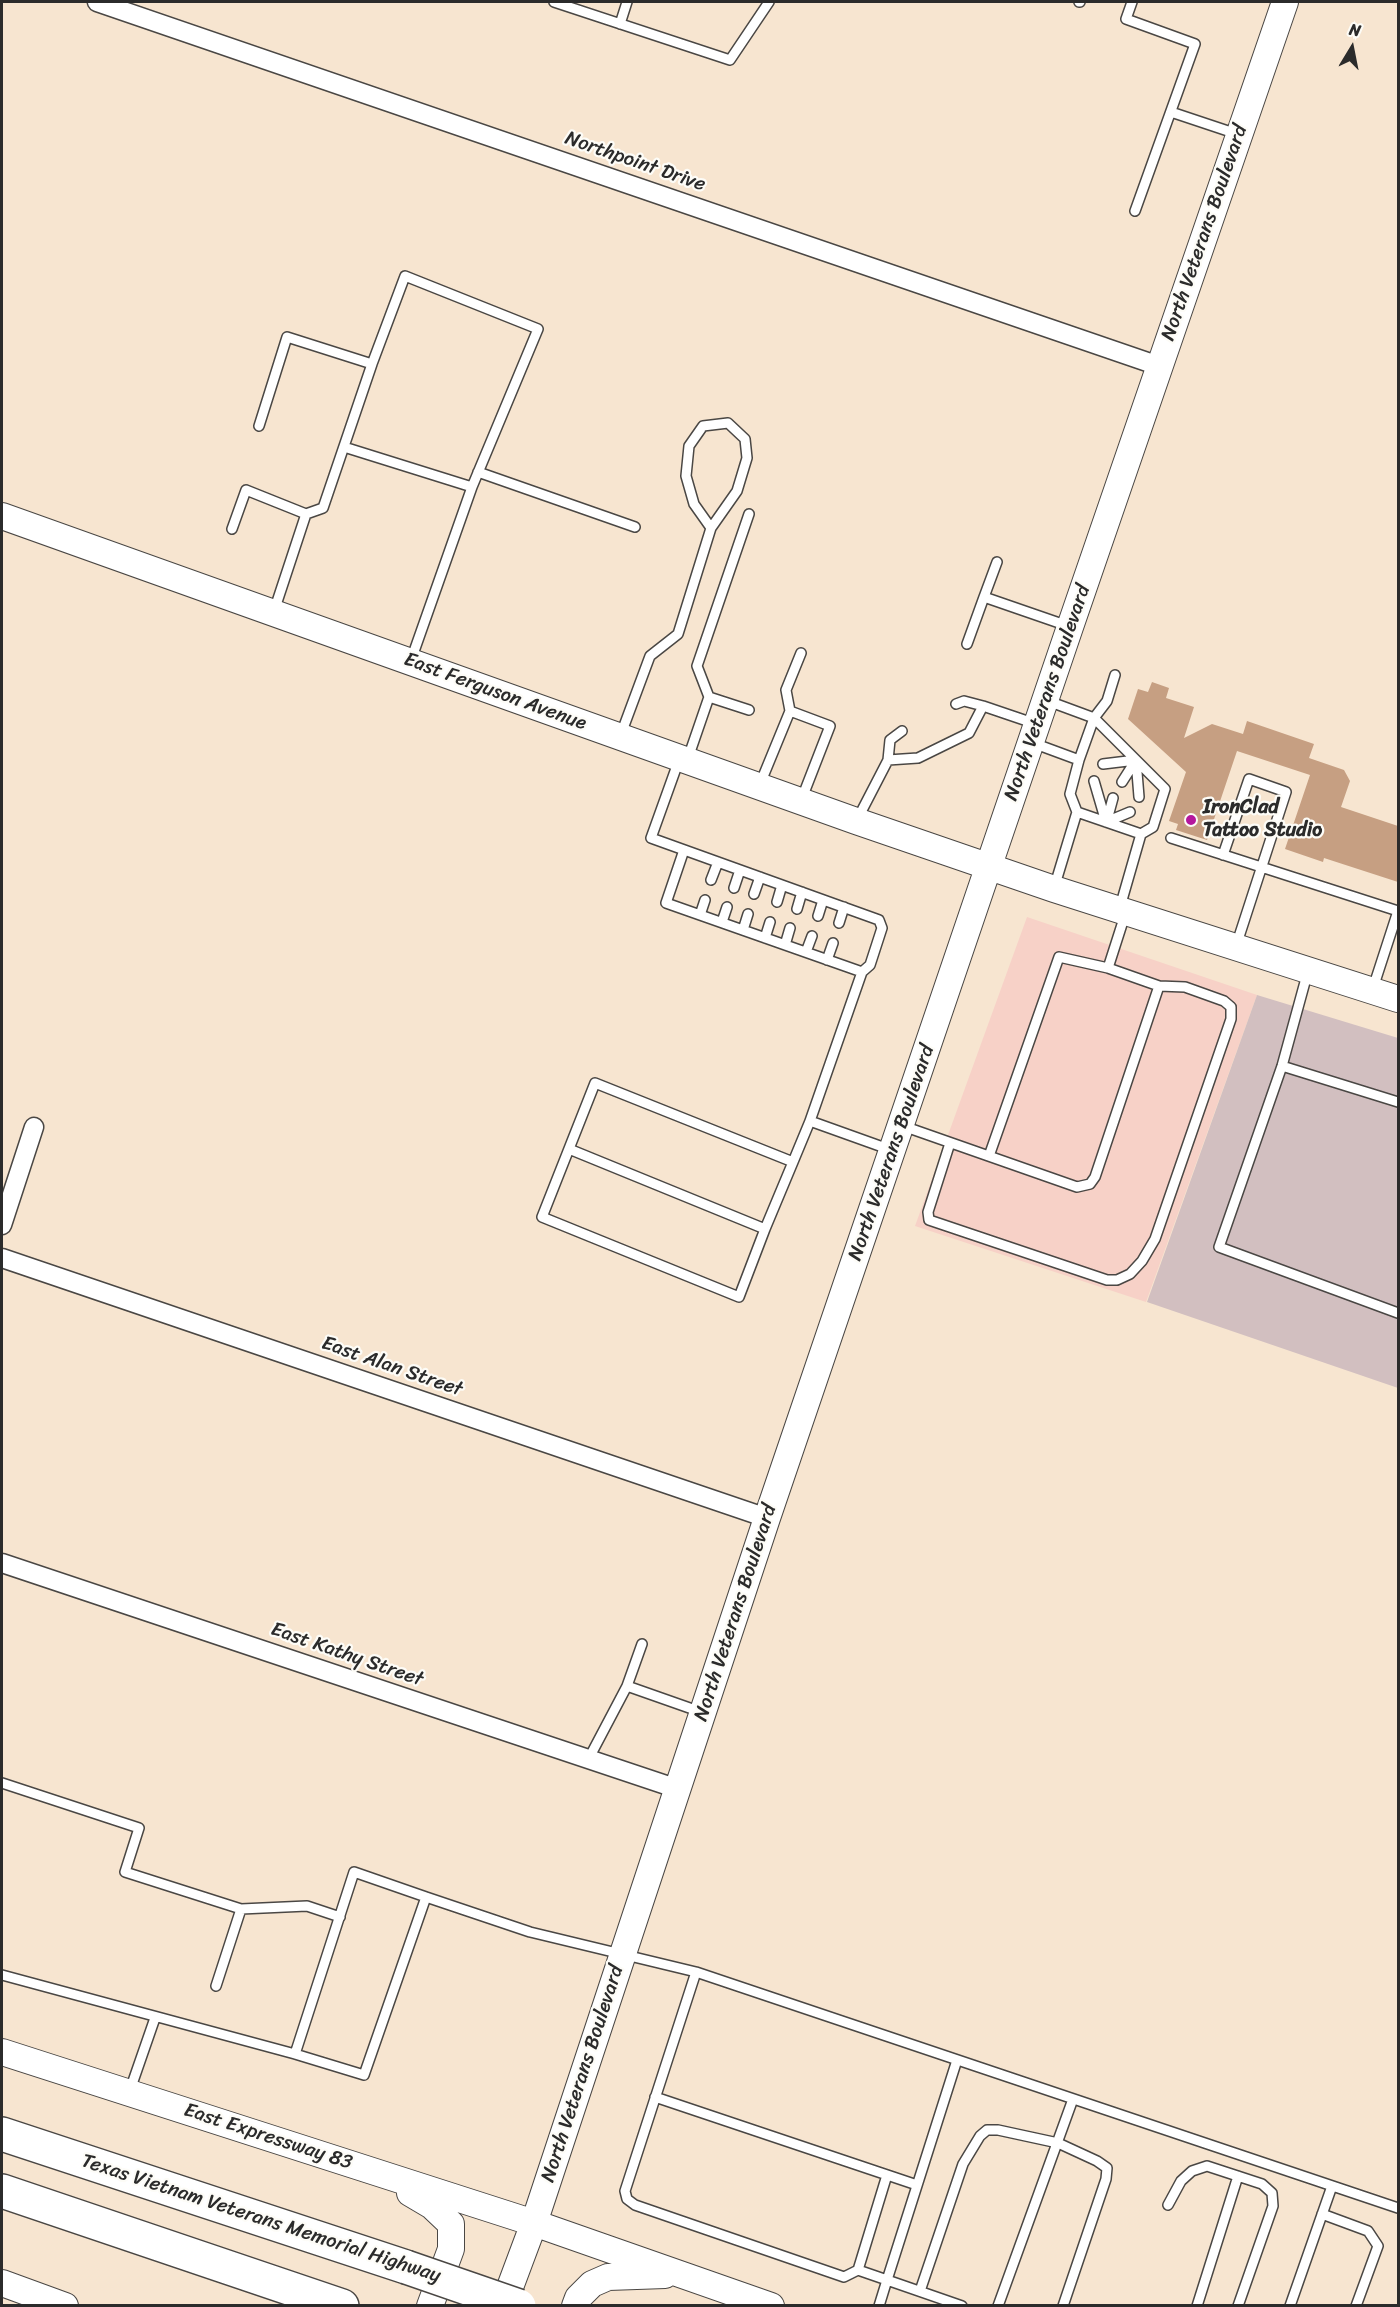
<!DOCTYPE html>
<style>
body{margin:0}
#map{position:relative;width:1400px;height:2307px;overflow:hidden;background:#f7e5d0;font-family:Sriracha,sans-serif}
canvas{display:block}
.frame{position:absolute;inset:0;border:3px solid #2b2b2b;pointer-events:none}
.north{position:absolute;left:1322px;top:18px;width:60px;height:60px;-webkit-text-stroke:4px #fdfcf7;paint-order:stroke;rotate:10deg;font-size:16px;font-weight:700;line-height:24px;text-align:center;color:#2b2b2b}
.north::after{content:'';display:block;margin:auto;width:21px;height:27px;background:#2b2b2b;clip-path:polygon(50% 0,100% 100%,50% 72%,0 100%)}
</style>
<div id="map">
<canvas width="1400" height="2307"></canvas>
<div class="frame"></div>
<div class="north">N</div>
</div>
<script>
const ctx = document.querySelector('canvas').getContext('2d');
ctx.lineJoin = 'round';
function paint(path, color) { ctx.fillStyle = color; ctx.fill(path, 'evenodd'); }
const shape = rows => new Path2D(rows.map(r => 'M' + r).join(''));
function stroke(path, color, width, dash) { ctx.strokeStyle = color; ctx.lineWidth = width; ctx.lineCap = dash ? 'butt' : 'round'; ctx.setLineDash(dash || []); ctx.stroke(path); }
function drawText(font, color, halo, rows, align = 'center') {
  ctx.font = font + ' Sriracha,sans-serif'; ctx.lineWidth = 4.5; ctx.setLineDash([]); ctx.textBaseline = 'middle'; ctx.strokeStyle = halo; ctx.fillStyle = color; for (const [text, x, y, turn = 0] of rows) {
    ctx.save(); ctx.translate(x, y); ctx.rotate((+turn || 0) * Math.PI / 180); ctx.textAlign = isNaN(turn) ? turn : align; if (halo) ctx.strokeText(text, 0, 0); ctx.fillText(text, 0, 0); ctx.restore();
  }
}
const built = shape([
 [1027,917,1257,995,1146,1302,915,1226]
]);
const industrial = shape([
 [1257,995,1398,1038,1398,1388,1147,1302]
]);
const building = shape([
 [1152,682,1169,688,1166,698,1194,707,1184,738,1212,724,1243,734,1247,721,1314,744,1309,758,1344,770,1350,781,1341,807,1398,826,1398,882,1324,858,1323,862,1285,849,1310,775,1237,751,1207,840,1176,830,1178,824,1169,821,1186,772,1128,719,1138,689,1148,692]
]);
const service = shape([
 [554,2,730,60,769,2],
 [1079,2,1080,2],
 [1132,2,1126,19,1195,44,1135,211],
 [620,24,627,2],
 [1171,112,1237,134],
 [259,426,287,337,372,364],
 [478,472,635,527],
 [232,529,246,490,306,514],
 [997,562,984,597,1068,626],
 [274,611,306,514,323,508,372,364,405,276,538,329,472,487,344,447],
 [967,644,984,597],
 [411,660,472,487],
 [1115,675,1107,701,1094,718,1165,789,1153,827,1141,834],
 [709,697,697,666,749,514],
 [956,704,964,701,983,706],
 [790,711,830,726,802,798],
 [621,734,650,656,678,634,711,528,694,504,686,476,689,446,703,426,728,423,745,439,747,458,737,491,711,528],
 [1033,743,1079,760,1094,718,1048,701],
 [688,758,709,697,749,710],
 [679,760,651,838,879,920,882,928,870,965,862,972,810,1121,891,1150],
 [888,760,890,740,902,731],
 [1136,760,1139,797],
 [1103,764,1136,760],
 [1094,781,1106,822],
 [1122,782,1136,760],
 [760,784,790,711,786,690,801,653],
 [1077,812,1070,794,1079,760],
 [858,818,888,760,918,758,969,733,983,706,1036,724],
 [1107,820,1113,798],
 [1106,822,1130,812],
 [1171,838,1398,911],
 [684,850,666,903,862,972],
 [1223,855,1249,779,1286,792,1236,946],
 [711,880,718,862],
 [734,888,740,870],
 [1054,888,1077,812,1141,834,1120,907],
 [754,894,760,877],
 [777,902,782,885],
 [797,909,802,892],
 [700,915,705,900],
 [818,916,823,900],
 [722,922,727,907],
 [839,923,844,907],
 [743,930,748,914],
 [765,938,770,922],
 [785,945,790,928],
 [806,952,812,936],
 [827,960,833,943],
 [1308,971,1282,1066,1219,1247,1398,1313],
 [1373,988,1398,911],
 [1282,1066,1398,1102],
 [903,1126,1077,1187,1090,1184,1095,1177,1159,986,1108,968,1125,915],
 [950,1143,928,1212,929,1220,1107,1280,1117,1280,1130,1274,1142,1261,1155,1239,1231,1019,1231,1007,1224,1001,1185,987,1159,986],
 [569,1149,765,1229],
 [989,1156,1059,957,1108,968],
 [793,1162,595,1083,542,1217,739,1297,765,1229,793,1162,810,1121],
 [627,1686,701,1712],
 [588,1760,627,1686,642,1644],
 [2,1783,139,1828,125,1872,241,1909,216,1986],
 [426,1897,530,1932,696,1972,1398,2208],
 [241,1909,307,1906,340,1917],
 [696,1972,625,2191,627,2199,635,2205,844,2277,858,2270,887,2280,957,2060],
 [2,1975,295,2054,364,2075,426,1897,354,1872,295,2054],
 [130,2090,155,2018],
 [655,2097,917,2185],
 [1168,2205,1181,2181,1192,2171,1207,2166,1262,2184,1272,2193,1273,2206,1238,2306],
 [1322,2214,1368,2231,1378,2246,1356,2306],
 [858,2270,887,2175],
 [920,2291,963,2164,980,2136,987,2130,998,2130,1058,2143,1097,2161,1107,2168,1106,2179,1063,2306],
 [879,2306,887,2280,962,2306],
 [998,2306,1073,2099],
 [1197,2306,1238,2176],
 [1290,2306,1332,2186]
]);
const minor = shape([
 [97,2,1159,366],
 [2,1225,34,1127],
 [2,1258,767,1518],
 [2,1563,678,1789]
]);
const secondary = shape([
 [2,516,856,821,1054,889,1398,999],
 [2,2052,534,2223,771,2306],
 [410,2193,432,2206,451,2224,451,2249,430,2306],
 [2,2283,65,2306],
 [503,2306,534,2223,767,1518,1070,627,1285,2],
 [575,2306,578,2298,592,2284,608,2277,665,2275]
]);
const motorway = shape([
 [2,2134,406,2267],
 [2,2191,342,2306]
]);
const motorwayBridge = shape([
 [406,2267,519,2306]
]);
const markers = [
 [1191,820,6,"#b5179e"]
];
const streetNames = [
 ["Northpoint Drive",635,162,19],
 ["North Veterans Boulevard",1205,233,-71],
 ["East Ferguson Avenue",495,692,20],
 ["North Veterans Boulevard",1048,693,-71],
 ["North Veterans Boulevard",892,1153,-71],
 ["East Alan Street",392,1367,19],
 ["North Veterans Boulevard",736,1613,-72],
 ["East Kathy Street",347,1655,19],
 ["North Veterans Boulevard",583,2074,-72],
 ["East Expressway 83",268,2137,18],
 ["Texas Vietnam Veterans Memorial Highway",261,2219,18]
];
const poiNames = [
 ["IronClad",1203,808],
 ["Tattoo Studio",1203,831]
];
paint(built, '#f7d1c7');
paint(industrial, '#d2bfc0');
paint(building, '#c69f82');
stroke(service, '#4a4744', 12);
stroke(minor, '#4a4744', 21);
stroke(secondary, '#4a4744', 28);
stroke(motorway, '#4a4744', 36);
stroke(service, '#fff', 9);
stroke(minor, '#fff', 18);
stroke(secondary, '#fff', 26);
stroke(motorway, '#fff', 33);
stroke(motorwayBridge, '#4a4744', 36, []);
stroke(motorwayBridge, '#fff', 33);
for (const [x, y, r, color] of markers) { const dot = new Path2D(); dot.arc(x, y, r, 0, 2 * Math.PI); ctx.fillStyle = color; ctx.fill(dot); stroke(dot, '#fdfcf7', 2); }
drawText('20px', '#2b2b2b', '#fdfcf7', streetNames);
drawText('bold 20px', '#2b2b2b', '#fdfcf7', poiNames, 'left');
</script>
